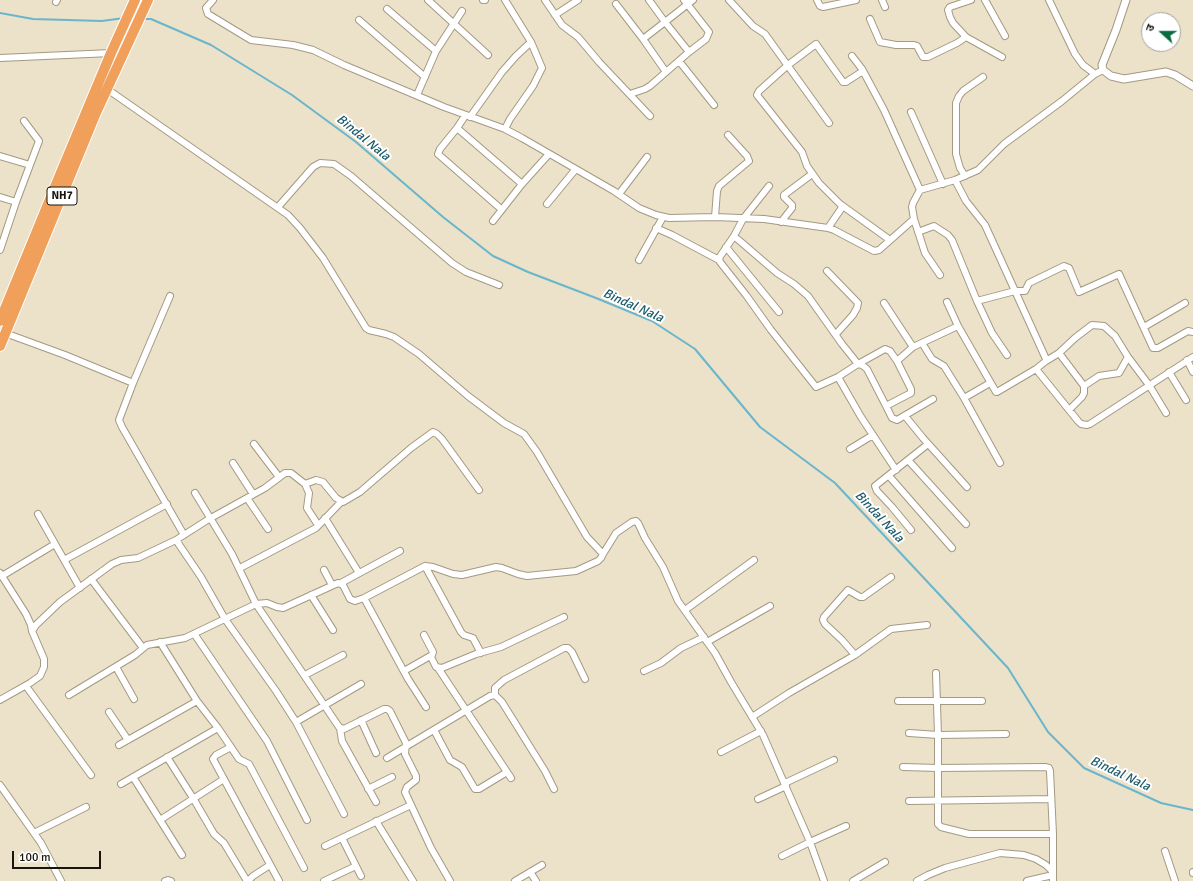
<!DOCTYPE html>
<meta charset="utf-8">
<style>
body{margin:0}
#map{position:relative;width:1193px;height:881px;overflow:hidden;background:#ece1c9;font-family:Signika,"Noto Sans Devanagari",sans-serif}
canvas{display:block}
.north{position:absolute;left:1141px;top:12px;width:40px;height:40px;box-sizing:border-box;background:#fff;border:1px solid #a3a19e;border-radius:50%;rotate:291deg;font-size:11px;font-weight:700;line-height:16px;text-align:center;color:#19150c}
.north::after{content:'';display:block;margin:auto;width:14px;height:18px;background:#086b41;clip-path:polygon(50% 0,100% 100%,50% 72%,0 100%)}
.scale{position:absolute;left:12px;top:851px;width:89px;height:18px;box-sizing:border-box;border:2px solid #19150c;border-top:0;padding-left:5px;font-size:12px;line-height:14px;white-space:nowrap;color:#19150c;-webkit-text-stroke:3px #fff;paint-order:stroke}
</style>
<div id="map">
<canvas width="1193" height="881"></canvas>
<div class="north">उ</div>
<div class="scale">100 m</div>
</div>
<script>
const ctx = document.querySelector('canvas').getContext('2d');
ctx.lineJoin = 'round';
const shape = rows => new Path2D(rows.map(r => 'M' + r).join(''));
function stroke(path, color, width, dash) { ctx.strokeStyle = color; ctx.lineWidth = width; ctx.lineCap = dash ? 'butt' : 'round'; ctx.setLineDash(dash || []); ctx.stroke(path); }
function drawText(font, color, halo, rows, align = 'center') {
  ctx.font = font + ' Signika,sans-serif'; ctx.lineWidth = 4; ctx.setLineDash([]); ctx.textBaseline = 'middle'; ctx.strokeStyle = halo; ctx.fillStyle = color; for (const [text, x, y, turn = 0] of rows) {
    ctx.save(); ctx.translate(x, y); ctx.rotate((+turn || 0) * Math.PI / 180); ctx.textAlign = isNaN(turn) ? turn : align; if (halo) ctx.strokeText(text, 0, 0); ctx.fillText(text, 0, 0); ctx.restore();
  }
}
const stream = shape([
 [0,13,33,19,102,21,124,18],
 [142,19,151,19,211,45,292,95,356,142,443,217,493,256,528,272,596,298,652,321,695,349,760,427,835,483,1008,668,1048,732,1084,768,1161,803,1193,810]
]);
const minor = shape([
 [213,0,206,8,208,14,251,40,293,45,313,50,344,65,444,107,505,129,522,138,614,191,639,208,656,215,669,218,715,217,764,219,828,228,834,230,874,251,879,250,914,219,925,253,940,275],
 [428,0,488,55],
 [483,0,485,0],
 [505,0,531,42,542,68,533,86,510,119,505,129],
 [545,0,562,25,578,37,599,62,650,116],
 [649,0,665,22,693,0],
 [684,0,709,32,706,39,689,52],
 [729,0,753,26,765,34,829,123],
 [817,0,820,6,823,7,856,0],
 [882,0,885,7],
 [985,0,1005,36],
 [1049,0,1075,54,1083,65,1095,74],
 [56,2,57,0],
 [616,4,643,39,665,22,689,52,650,86,645,89,630,94],
 [387,9,436,51],
 [555,15,578,0],
 [870,19,880,42,896,45,914,45,917,46,923,57,928,57,957,43,966,37,953,23,950,17,948,10,950,7,971,0],
 [359,20,425,77],
 [966,37,1002,57],
 [643,39,666,72],
 [852,56,862,69,884,110,920,190],
 [0,58,111,53],
 [679,61,714,105],
 [863,71,846,82,843,82,816,44,788,65,759,91,757,95,802,152,807,166,819,183,840,204,890,240],
 [417,95,436,51,462,11],
 [911,112,943,184],
 [465,116,457,128,440,149,438,154,501,209],
 [470,117,502,72,516,56,531,42],
 [457,128,522,184],
 [0,156,30,165],
 [965,176,960,168,956,154,956,103,959,96,963,91,983,77],
 [769,186,743,219,734,236,719,258,720,262,746,295,771,330,816,387,838,377,858,364,885,349,890,351,897,361],
 [619,194,647,157],
 [0,197,16,202,0,250],
 [16,202,39,141,24,121],
 [547,204,575,170],
 [278,207,313,167,320,163,334,164,351,176,452,263,466,272,499,285],
 [715,217,717,191,719,186,749,161,747,156,728,135],
 [914,219,912,207,913,203,920,190,955,180,978,170,1004,144,1062,101,1095,74,1103,70],
 [493,221,522,184,549,154],
 [781,222,792,208,792,205,784,197,784,195,812,174],
 [656,228,672,235,719,260],
 [828,228,843,206],
 [918,232,934,226,948,235,952,240,977,301,1015,291,1025,291,1029,283,1064,266,1069,268,1079,292,1119,274,1153,348,1158,348,1188,331,1193,332],
 [734,236,777,273,794,284,808,296,842,344,858,364,862,365,867,369,886,406,911,393,911,389,897,361,913,347,958,326],
 [726,247,779,312],
 [639,260,663,217],
 [827,271,858,303,857,308,853,315,836,334],
 [170,296,133,383,119,420,122,427,184,535],
 [977,301,992,333,1007,355],
 [947,302,958,326,996,392,997,392,1036,369,1046,361,1046,359,985,225,966,201,955,180],
 [884,303,913,347],
 [1144,327,1185,303],
 [5,333,65,355,133,383],
 [922,343,932,359,944,366,964,398,1000,463],
 [1059,353,1084,386,1084,393,1082,397,1069,410],
 [1128,357,1149,385,1166,413],
 [1187,360,1193,372],
 [1046,361,1059,353,1075,338,1092,325,1104,326,1115,336,1128,357,1119,373,1099,376,1084,386],
 [1036,369,1078,421,1081,424,1087,425,1090,424,1193,357],
 [1169,372,1186,400],
 [838,377,861,417,896,470],
 [964,398,990,383],
 [886,406,892,418,897,420,933,399],
 [905,416,923,438,967,487],
 [254,444,279,477],
 [850,449,873,435],
 [908,460,966,524],
 [233,463,253,494],
 [889,476,952,548],
 [305,484,309,493,307,508,318,525],
 [195,493,232,554,256,604,339,727,344,729,384,709,387,709,390,711,406,743,405,754,416,776,416,780,407,787,405,792,431,848,450,881],
 [247,498,268,529],
 [38,514,80,588],
 [325,518,359,573],
 [911,530,892,507,877,491,875,486,928,444],
 [176,540,201,577,225,619,276,691,296,722,344,814],
 [603,554,616,533,632,522,636,521,638,523,645,538,663,567,678,601,715,653,731,682,763,735,810,842,824,881],
 [64,560,167,504],
 [425,566,461,632,464,635,473,638,481,653],
 [240,568,316,528,341,502],
 [324,570,332,585],
 [0,573,26,614,31,625,32,631],
 [2,576,55,544],
 [91,579,143,648],
 [341,583,400,551],
 [311,595,333,630],
 [364,598,408,679,426,707],
 [685,610,754,560],
 [195,635,267,741,307,820],
 [707,642,770,606],
 [855,655,842,640,825,624,823,620,824,617,848,590,860,597,863,597,891,577],
 [431,657,436,667,442,668,476,654,501,647,564,617],
 [116,667,134,699],
 [438,668,511,778],
 [404,671,432,655,433,652,424,635],
 [644,671,661,663,681,648,704,637],
 [936,673,938,735,938,824,941,827,969,834,1053,834],
 [305,675,343,655],
 [26,686,91,775],
 [69,695,135,655,147,645,185,638,256,604,267,603,277,607,283,608,338,583,343,585,350,599,355,601,364,598,425,566,433,567,453,574,462,575,496,567,502,568,518,574,527,576,576,571,598,561,601,558,603,554,587,537,537,452,524,434,504,423,468,396,419,354,394,337,386,334,369,330,366,328,323,258,300,228,288,215,107,89],
 [495,695,495,688,504,680,564,648,568,648,572,652,585,679],
 [0,700,30,683,40,676,44,667,44,659,32,631,36,625,60,602,112,564,121,560,138,558,176,540,209,519,265,488,285,473,291,473,305,484,316,480,323,482,336,498,343,502,360,492,411,448,433,432,437,434,442,439,479,490],
 [898,701,982,701],
 [109,712,128,740],
 [752,717,789,693,855,655,891,629,927,625],
 [361,720,376,753],
 [296,722,361,684],
 [218,728,239,759,249,764,304,868],
 [340,728,342,741,376,802],
 [434,730,450,760,462,767,475,789,479,789,507,772],
 [909,733,938,735,1006,734],
 [119,745,197,701],
 [231,747,216,755,213,759,279,881],
 [721,752,761,731],
 [167,757,193,798,214,834,224,843,247,881],
 [387,758,490,696,495,695,502,702,545,771,554,789],
 [903,767,938,768,1045,767,1049,768,1050,771,1053,834,1053,881],
 [133,777,182,855],
 [785,783,834,760],
 [121,784,218,728,197,701,160,642],
 [0,785,41,843,61,881],
 [368,789,392,777],
 [758,799,786,786],
 [909,801,1051,799],
 [160,820,224,779],
 [376,821,413,881],
 [34,833,86,807],
 [342,838,361,876],
 [325,846,411,805],
 [1165,851,1175,881],
 [782,856,810,842,846,826],
 [530,872,536,881],
 [1193,872,1193,873],
 [165,881,168,880,171,881],
 [248,881,253,876,270,865],
 [324,881,356,866],
 [515,881,542,865],
 [853,881,885,862],
 [917,881,928,875,945,868,1000,853,1024,855,1036,859,1046,865,1053,872],
 [1027,881,1053,875]
]);
const tertiary = shape([
 [1126,0,1116,30,1102,65,1103,70,1111,76,1124,79,1166,72,1175,75,1193,86]
]);
const trunk = shape([
 [0,321,60,175,111,53,135,0],
 [0,346,95,115,148,0]
]);
const shields = [
 [62,196,30]
];
const shieldNames = [
 ["NH7",62,196]
];
const waterNames = [
 ["Bindal Nala",363,138,39],
 ["Bindal Nala",633,306,24],
 ["Bindal Nala",879,517,47],
 ["Bindal Nala",1120,774,25]
];
stroke(stream, '#69b6cc', 2);
stroke(minor, '#a49983', 8);
stroke(tertiary, '#a49983', 9);
stroke(trunk, '#fff', 12);
stroke(minor, '#fff', 6);
stroke(tertiary, '#fff', 7);
stroke(trunk, '#f0a05a', 10);
for (const [x, y, w] of shields) { const box = new Path2D(); box.roundRect(x - w / 2, y - 9, w, 18, 3); ctx.fillStyle = '#fff'; ctx.fill(box); stroke(box, '#19150c', 1); }
drawText('bold 11px', '#19150c', null, shieldNames);
drawText('italic 13px', '#1d5c6c', '#fff', waterNames);
</script>
